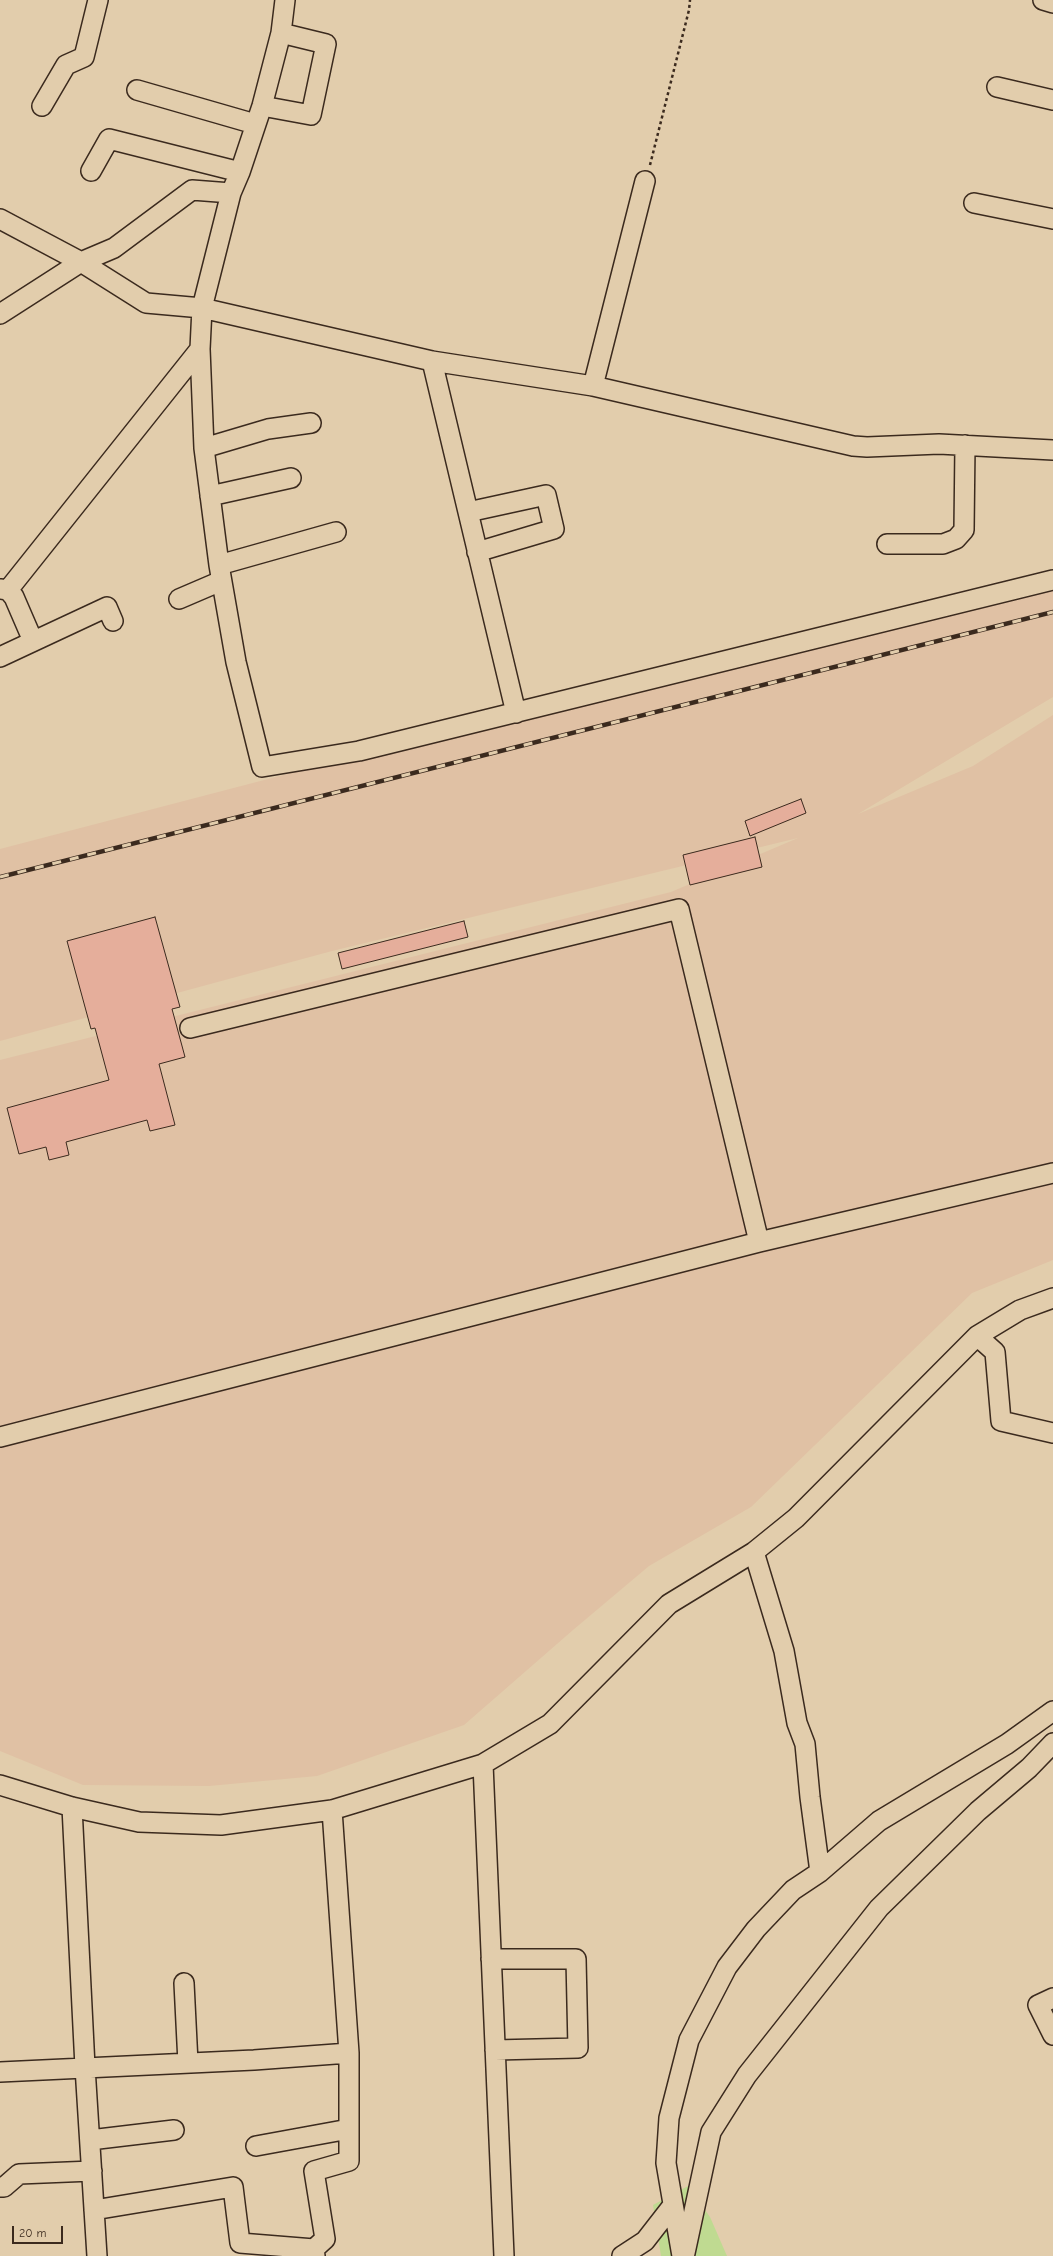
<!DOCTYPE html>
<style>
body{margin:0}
#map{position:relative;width:1053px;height:2256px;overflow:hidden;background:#e2cdac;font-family:"Comic Neue",sans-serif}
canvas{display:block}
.scale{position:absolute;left:12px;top:2226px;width:51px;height:18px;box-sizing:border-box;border:2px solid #3b2a1e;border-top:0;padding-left:5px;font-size:12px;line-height:14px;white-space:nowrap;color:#3b2a1e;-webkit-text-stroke:3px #e2cdac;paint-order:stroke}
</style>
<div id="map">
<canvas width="1053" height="2256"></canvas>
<div class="scale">20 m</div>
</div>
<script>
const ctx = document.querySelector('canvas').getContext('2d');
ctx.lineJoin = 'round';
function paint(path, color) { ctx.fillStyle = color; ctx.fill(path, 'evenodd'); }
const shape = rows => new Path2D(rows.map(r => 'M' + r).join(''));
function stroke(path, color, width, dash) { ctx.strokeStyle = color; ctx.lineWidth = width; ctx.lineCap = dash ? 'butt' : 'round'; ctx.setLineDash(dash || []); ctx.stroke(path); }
const built = shape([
 [1053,574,1053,697,858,814,973,766,1053,715,1053,1260,972,1293,751,1507,649,1566,573,1630,464,1725,317,1776,209,1786,83,1785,0,1751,0,1060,671,892,798,838,332,951,0,1041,0,849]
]);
const green = shape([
 [688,2186,710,2217,727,2256,661,2256,653,2205]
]);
const building = shape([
 [801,799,806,813,750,836,745,821,801,799],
 [755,837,762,867,690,885,683,855,755,837],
 [155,917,180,1007,172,1009,185,1057,159,1064,175,1125,150,1131,147,1120,66,1142,69,1155,49,1160,46,1147,19,1154,7,1108,109,1080,95,1028,91,1029,67,941,155,917],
 [464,921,468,937,342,969,338,953,464,921]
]);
const path = shape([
 [650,165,689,10,690,0]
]);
const minor = shape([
 [285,0,281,33,262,106,240,172,231,193,202,308,200,349,204,448,219,565,236,662,262,767,359,751,1053,580],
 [1043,0,1053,3],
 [997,87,1053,100],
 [137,90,255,124],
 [42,106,66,65,84,57,98,0],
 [262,106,311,115,326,44,281,33],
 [91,171,109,139,240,172],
 [974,203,1053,219],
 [0,219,81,262,146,303,202,308,432,361,593,386,853,446,867,447,939,444,1053,450],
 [0,314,81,262,114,248,192,190,231,193],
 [432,361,516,713],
 [593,386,645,181],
 [204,448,268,429,311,423],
 [210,496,291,478],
 [468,512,546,495,554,529,477,552],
 [887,544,943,544,956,539,964,530,965,445],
 [219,565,336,532],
 [0,589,8,590,14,597,33,641],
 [8,590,200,349],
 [179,599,221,581],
 [0,657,107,607,113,621],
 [190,1028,679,909,759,1242],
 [977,1336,995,1352,1001,1421,1053,1433],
 [0,1437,759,1242,1053,1173],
 [754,1552,784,1651,797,1723,805,1744,810,1797,820,1872],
 [483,1764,504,2256],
 [0,1785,72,1807,139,1822,221,1825,332,1810,483,1764,550,1724,669,1604,754,1552,796,1518,977,1336,1020,1310,1053,1298],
 [72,1807,85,2067,97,2256],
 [491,1959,576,1959,578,2048,495,2050],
 [184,1983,188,2063],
 [1053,1998,1038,2005,1053,2035],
 [0,2072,254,2060,349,2053,332,1810],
 [90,2140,174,2130],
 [256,2146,349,2129],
 [0,2187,4,2187,19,2174,92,2171],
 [94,2210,233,2187,240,2243,314,2249,315,2256],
 [314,2249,325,2239,314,2171,349,2161,349,2053],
 [685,2253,711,2132,747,2075,879,1908,978,1811,1029,1768,1053,1743],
 [622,2256,645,2241,673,2205],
 [682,2256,666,2163,669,2118,689,2040,727,1967,756,1929,793,1890,820,1872,879,1821,1007,1744,1053,1711]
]);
const rail = shape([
 [0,877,1053,612]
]);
paint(built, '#e0c1a4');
paint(green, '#bfda91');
paint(building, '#e5ae9b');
stroke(building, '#3b2a1e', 1);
stroke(minor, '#3b2a1e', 22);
stroke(path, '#3b2a1e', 2.5, [3, 3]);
stroke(minor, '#e2cdac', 19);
stroke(rail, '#3b2a1e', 4.5);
stroke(rail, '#e2cdac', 3, [9]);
</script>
